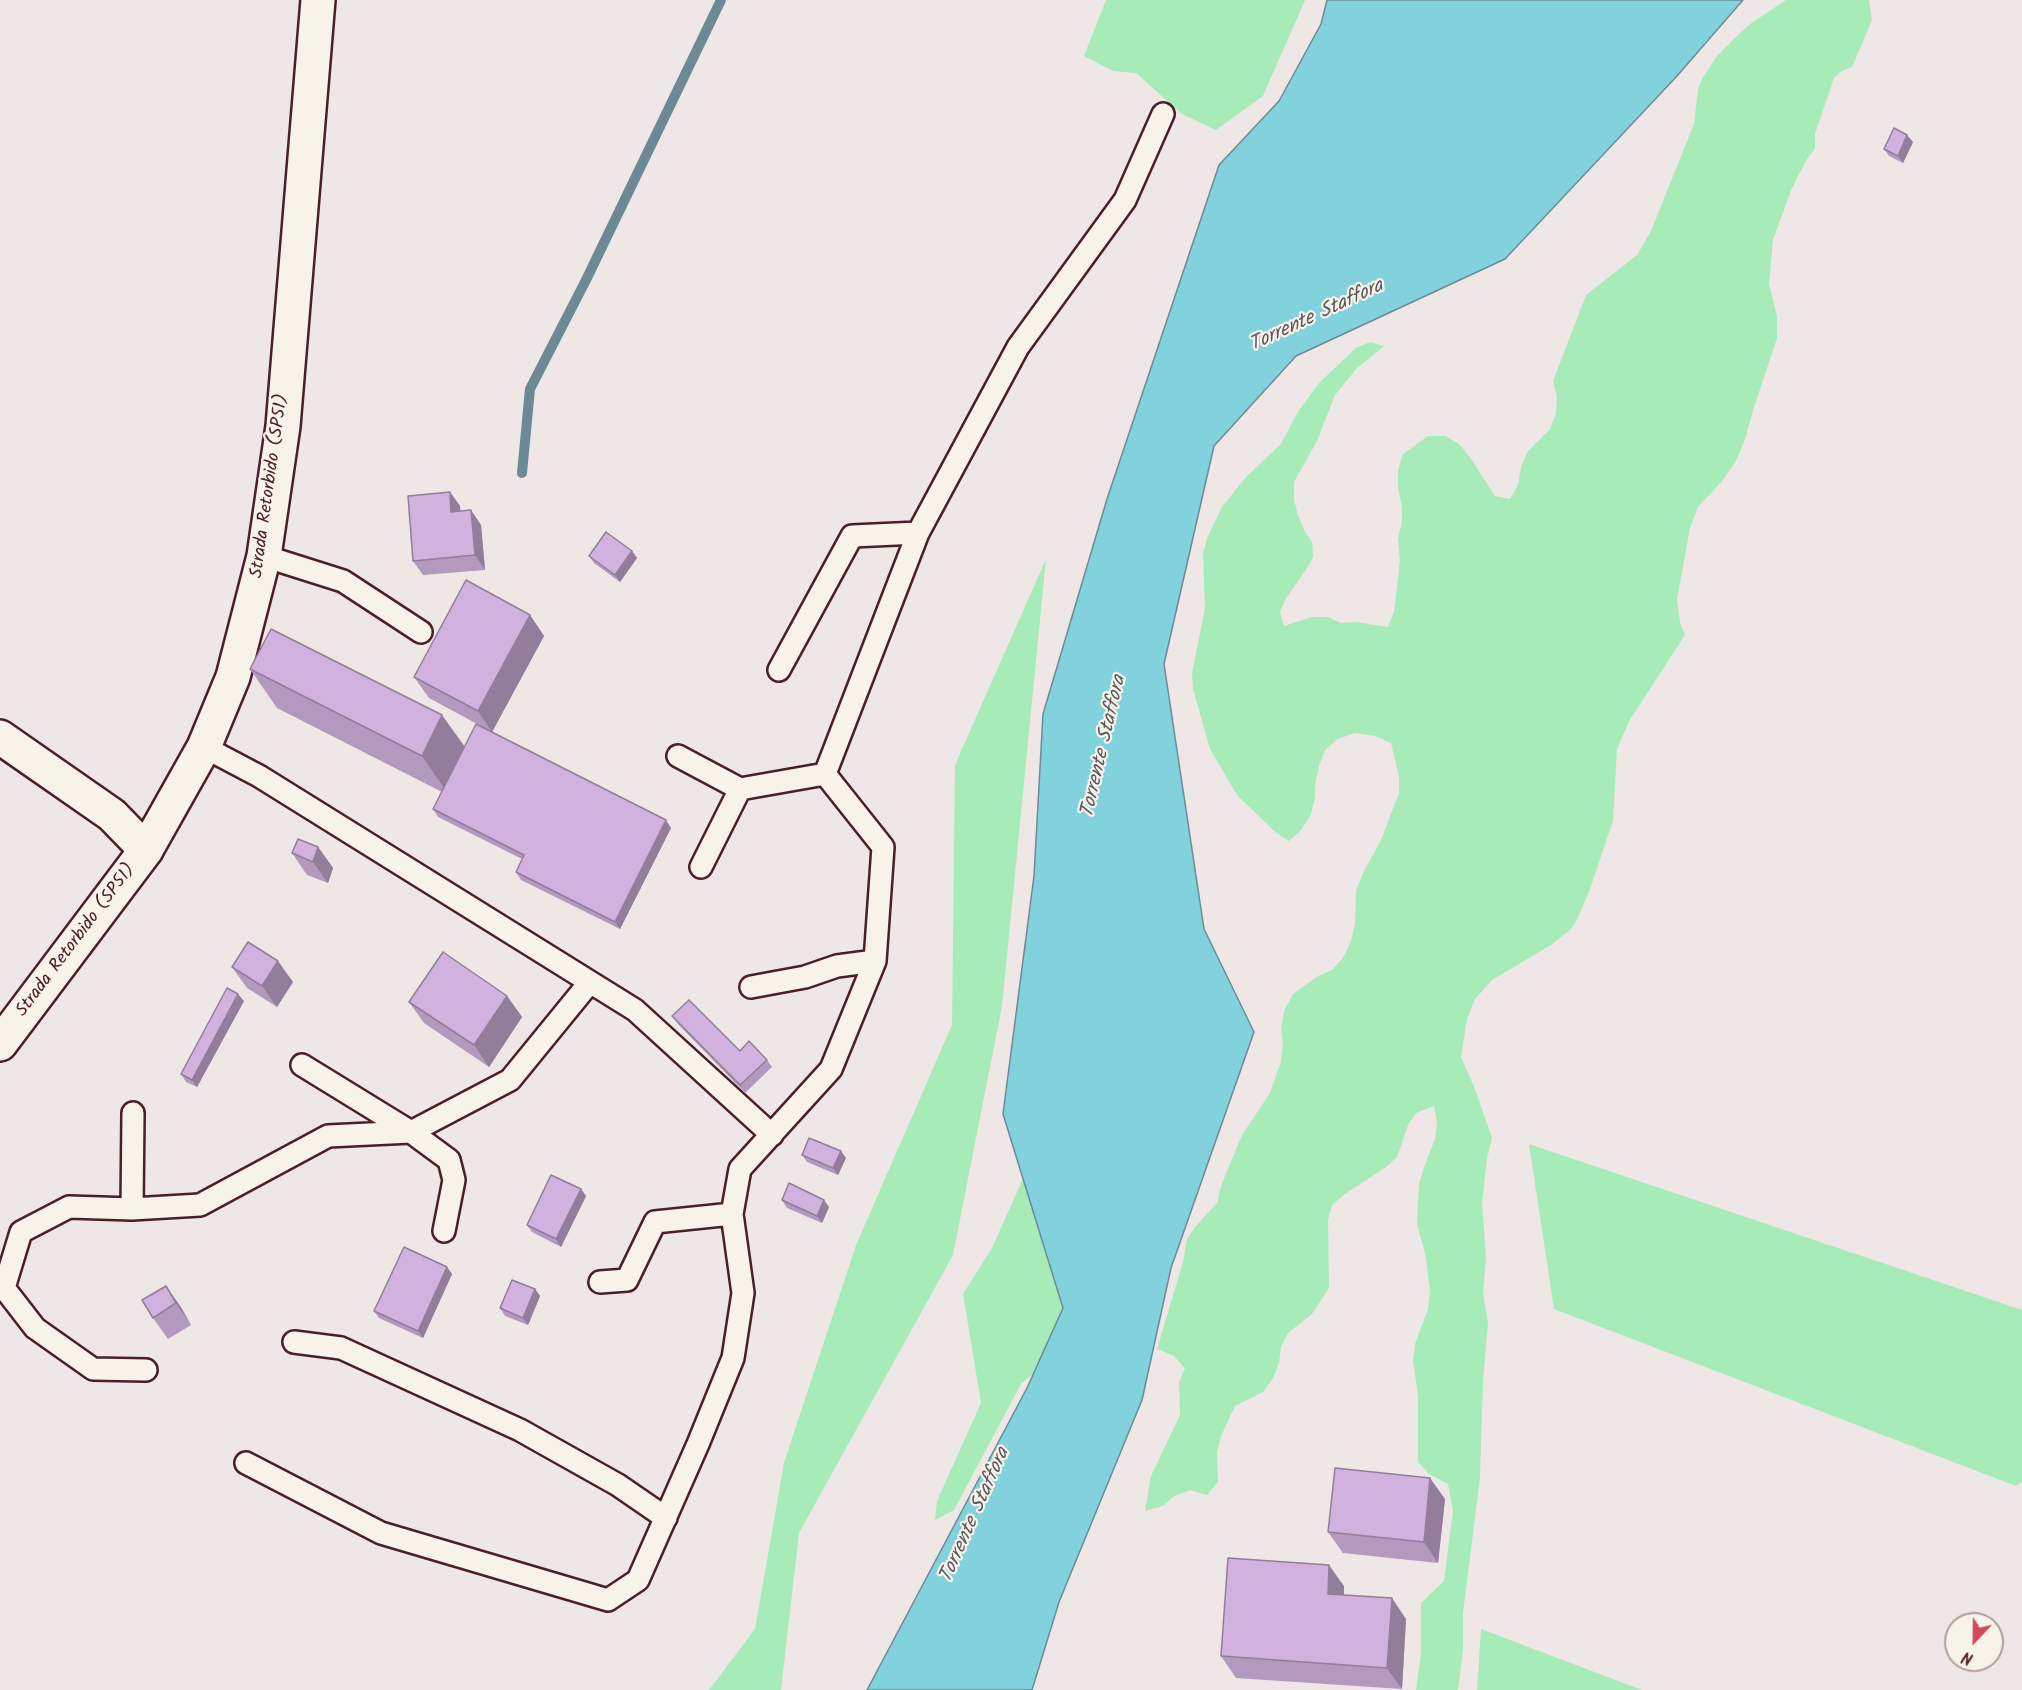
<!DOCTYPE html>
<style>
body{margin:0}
#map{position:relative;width:2022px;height:1690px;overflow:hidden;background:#efe6e6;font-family:Kalam,sans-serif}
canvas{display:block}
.north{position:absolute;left:1944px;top:1612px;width:60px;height:60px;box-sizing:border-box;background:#f7f3e8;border:2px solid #b29e9c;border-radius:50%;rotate:202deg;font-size:16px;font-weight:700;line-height:24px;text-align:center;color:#4a1f2b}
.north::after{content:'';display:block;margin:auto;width:21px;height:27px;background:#d1495b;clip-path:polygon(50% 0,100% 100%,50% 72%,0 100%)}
</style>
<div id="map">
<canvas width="2022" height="1690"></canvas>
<div class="north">N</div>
</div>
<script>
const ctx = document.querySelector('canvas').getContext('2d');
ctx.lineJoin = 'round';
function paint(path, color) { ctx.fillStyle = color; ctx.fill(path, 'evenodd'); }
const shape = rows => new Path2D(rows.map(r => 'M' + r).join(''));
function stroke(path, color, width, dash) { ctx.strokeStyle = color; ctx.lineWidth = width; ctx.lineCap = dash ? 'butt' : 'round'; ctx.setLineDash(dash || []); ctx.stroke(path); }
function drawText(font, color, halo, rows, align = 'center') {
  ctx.font = font + ' Kalam,sans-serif'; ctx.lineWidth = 4.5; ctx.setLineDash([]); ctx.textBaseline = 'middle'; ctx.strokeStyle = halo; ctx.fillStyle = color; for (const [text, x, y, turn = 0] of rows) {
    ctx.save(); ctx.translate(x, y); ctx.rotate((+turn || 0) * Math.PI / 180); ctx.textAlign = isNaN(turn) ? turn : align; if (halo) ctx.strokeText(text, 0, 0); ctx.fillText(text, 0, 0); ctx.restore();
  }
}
const green = shape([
 [1106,0,1305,0,1263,96,1216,130,1182,114,1136,73,1113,71,1084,56],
 [1786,0,1869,0,1872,20,1852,67,1842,71,1834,78,1815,134,1815,149,1807,159,1792,188,1773,240,1769,284,1777,316,1777,338,1754,407,1745,439,1736,461,1723,480,1698,507,1690,528,1677,599,1680,622,1685,635,1629,721,1617,749,1613,821,1590,889,1577,920,1571,929,1551,945,1492,980,1475,999,1467,1019,1461,1057,1475,1089,1492,1138,1487,1159,1482,1203,1486,1258,1483,1292,1488,1323,1483,1380,1480,1478,1463,1613,1463,1649,1458,1690,1416,1690,1421,1654,1421,1603,1444,1581,1453,1511,1448,1484,1429,1474,1418,1462,1418,1396,1413,1361,1415,1344,1428,1309,1430,1291,1426,1258,1417,1223,1419,1185,1423,1170,1435,1139,1437,1123,1434,1106,1416,1113,1408,1125,1397,1157,1386,1167,1345,1194,1332,1205,1328,1220,1329,1288,1312,1314,1288,1333,1281,1347,1279,1363,1273,1378,1263,1392,1235,1406,1221,1436,1217,1452,1218,1482,1207,1495,1190,1490,1174,1496,1163,1506,1145,1511,1151,1476,1180,1415,1179,1382,1185,1368,1174,1356,1157,1349,1183,1262,1187,1239,1196,1226,1217,1203,1221,1186,1242,1135,1270,1093,1281,1061,1283,1044,1281,1027,1285,1009,1293,994,1318,976,1332,970,1343,958,1351,941,1355,924,1356,891,1363,873,1381,840,1399,793,1399,776,1391,743,1375,736,1355,733,1338,739,1325,750,1319,766,1315,784,1315,799,1310,816,1301,830,1289,841,1275,832,1237,795,1210,749,1193,689,1192,673,1205,608,1203,554,1207,538,1222,507,1246,477,1281,444,1299,410,1320,382,1356,348,1370,342,1384,346,1357,368,1335,395,1317,441,1294,482,1294,500,1298,515,1304,530,1312,542,1313,557,1306,570,1286,598,1280,612,1284,626,1312,617,1328,617,1341,623,1356,622,1388,627,1394,612,1400,561,1398,539,1402,522,1402,507,1398,488,1398,470,1403,454,1428,436,1445,436,1459,444,1469,456,1495,496,1510,499,1518,485,1521,467,1528,451,1550,429,1556,413,1557,397,1553,381,1586,295,1637,255,1651,231,1694,124,1698,89,1703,77,1717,56,1737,36,1750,24],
 [1046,559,1002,1006,953,1255,799,1533,781,1690,709,1690,755,1629,784,1463,856,1245,952,1025,955,765],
 [1529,1144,2022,1310,2022,1482,2016,1486,1554,1309],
 [1029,1165,1108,1202,1049,1360,1021,1384,954,1510,935,1520,937,1501,981,1403,963,1294,992,1248],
 [1481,1629,1642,1690,1477,1690]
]);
const water = shape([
 [1327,0,1743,0,1677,76,1505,259,1296,356,1214,446,1164,664,1204,929,1254,1032,1171,1268,1142,1400,1059,1602,1032,1690,867,1690,1027,1388,1063,1308,1003,1114,1034,876,1043,714,1107,499,1219,165,1279,101,1321,24,1327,0]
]);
const stream = shape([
 [522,473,530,389,586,280,721,0]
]);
const lane = shape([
 [264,556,343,581,421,632],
 [779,670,852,536,918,533],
 [204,747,259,776,635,1010,772,1135],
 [678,756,740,789],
 [701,867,740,789,825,774],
 [751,987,805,977,837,966,875,961],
 [302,1065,411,1132,510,1080,590,982],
 [132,1209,133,1113],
 [600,1282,627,1280,655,1222,732,1214],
 [294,1342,341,1348,520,1430,618,1485,666,1518],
 [146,1370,93,1369,35,1328,4,1288,21,1232,69,1207,132,1209,200,1205,328,1136,411,1132,449,1160,454,1180,444,1231],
 [246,1463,381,1533,608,1600,638,1580,698,1444,733,1358,743,1293,732,1214,740,1169,831,1069,875,961,883,847,825,774,918,533,1018,347,1125,200,1163,114]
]);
const street = shape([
 [0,737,112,815,146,850]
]);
const secondary = shape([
 [0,1044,146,850,204,747,233,677,264,556,283,426,318,0]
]);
const wall = shape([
 [1913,142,1903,163,1889,156,1884,149],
 [450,492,460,506,460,511,481,525,485,570,423,575,413,561],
 [632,551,637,558,620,582,594,563,589,556],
 [530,615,544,636,492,732,429,698,414,677],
 [250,669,464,747,671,828,620,929,521,880,516,872,522,859,438,817,433,809,442,792,277,708],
 [318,847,333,868,328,883,307,875,292,853],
 [232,967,293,982,277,1007,247,988],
 [507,996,522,1017,489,1067,424,1023,409,1002],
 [244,1001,197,1087,186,1082,181,1074],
 [672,1016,740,1051,767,1060,772,1067,745,1093,678,1024],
 [802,1155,846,1158,838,1175,807,1162],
 [581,1189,586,1196,561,1247,532,1232,527,1225],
 [782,1200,829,1207,822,1223,787,1208],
 [452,1274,423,1338,379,1318,374,1311],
 [166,1286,191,1325,168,1339,153,1318],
 [535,1289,540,1296,528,1325,505,1316,500,1308],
 [1445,1499,1438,1563,1343,1553,1328,1532],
 [1344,1586,1344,1595,1406,1619,1402,1689,1236,1678,1221,1656]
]);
const shadedWall = shape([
 [1907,135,1913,142,1903,163,1898,156],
 [450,492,460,506,462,526,451,512],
 [471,510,481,525,485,570,475,555],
 [632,551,637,558,620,582,615,575],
 [530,615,544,636,492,732,478,711],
 [442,715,470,754,449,795,422,756],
 [666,820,671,828,620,929,615,922],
 [318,847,333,868,328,883,313,862],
 [278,961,293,982,277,1007,262,986],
 [238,994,244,1001,197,1087,192,1080],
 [507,996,522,1017,489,1067,474,1045],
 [841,1151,846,1158,838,1175,833,1168],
 [581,1189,586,1196,561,1247,556,1239],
 [824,1200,829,1207,822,1223,817,1216],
 [447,1267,452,1274,423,1338,418,1331],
 [166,1286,181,1307,191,1325,176,1303],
 [535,1289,540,1296,528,1325,523,1318],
 [1430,1478,1445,1499,1438,1563,1424,1542],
 [1329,1565,1344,1586,1343,1615,1328,1594],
 [1392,1598,1406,1619,1402,1689,1387,1668]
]);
const building = shape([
 [1894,128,1907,135,1898,156,1884,149,1894,128],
 [450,492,451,512,471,510,475,555,413,561,408,496,450,492],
 [606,532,632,551,615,575,589,556,606,532],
 [466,580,530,615,478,711,414,677,466,580],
 [271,629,442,715,422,756,250,669,271,629],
 [476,724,666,820,615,922,516,872,524,855,433,809,476,724],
 [298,839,318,847,313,862,292,853,298,839],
 [248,942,278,961,262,986,232,967,248,942],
 [443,952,507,996,474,1045,409,1002,443,952],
 [227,988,238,994,192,1080,181,1074,227,988],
 [689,1000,740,1051,749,1041,767,1060,740,1085,672,1016,689,1000],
 [809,1138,841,1151,833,1168,802,1155,809,1138],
 [551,1175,581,1189,556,1239,527,1225,551,1175],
 [789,1183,824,1200,817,1216,782,1200,789,1183],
 [404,1247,447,1267,418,1331,374,1311,404,1247],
 [512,1280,535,1289,523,1318,500,1308,512,1280],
 [166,1286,176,1303,153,1318,142,1300,166,1286],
 [1335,1468,1430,1478,1424,1542,1328,1532,1335,1468],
 [1228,1558,1329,1565,1328,1594,1392,1598,1387,1668,1221,1656,1228,1558]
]);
const streetNames = [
 ["Strada Retorbido (SP51)",271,486,-82],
 ["Strada Retorbido (SP51)",77,941,-53]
];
const waterNames = [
 ["Torrente Staffora",1317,317,-25],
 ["Torrente Staffora",1105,747,-77],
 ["Torrente Staffora",976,1516,-66]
];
paint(green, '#a7ecb8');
paint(water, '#82d2dd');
stroke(water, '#6c8a96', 1.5);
stroke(stream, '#6c8a96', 10);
stroke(lane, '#4a1f2b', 26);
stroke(street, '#4a1f2b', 38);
stroke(secondary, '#4a1f2b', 38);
stroke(lane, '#f7f3e8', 21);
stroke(street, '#f7f3e8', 33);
stroke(secondary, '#f7f3e8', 33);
paint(wall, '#b499bf');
paint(shadedWall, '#927d9b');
paint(building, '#d1b2de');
stroke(building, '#927d9b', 1.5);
drawText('18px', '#4a1f2b', '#f7f3e8', streetNames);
drawText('italic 20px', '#5b5560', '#f7f3e8', waterNames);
</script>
